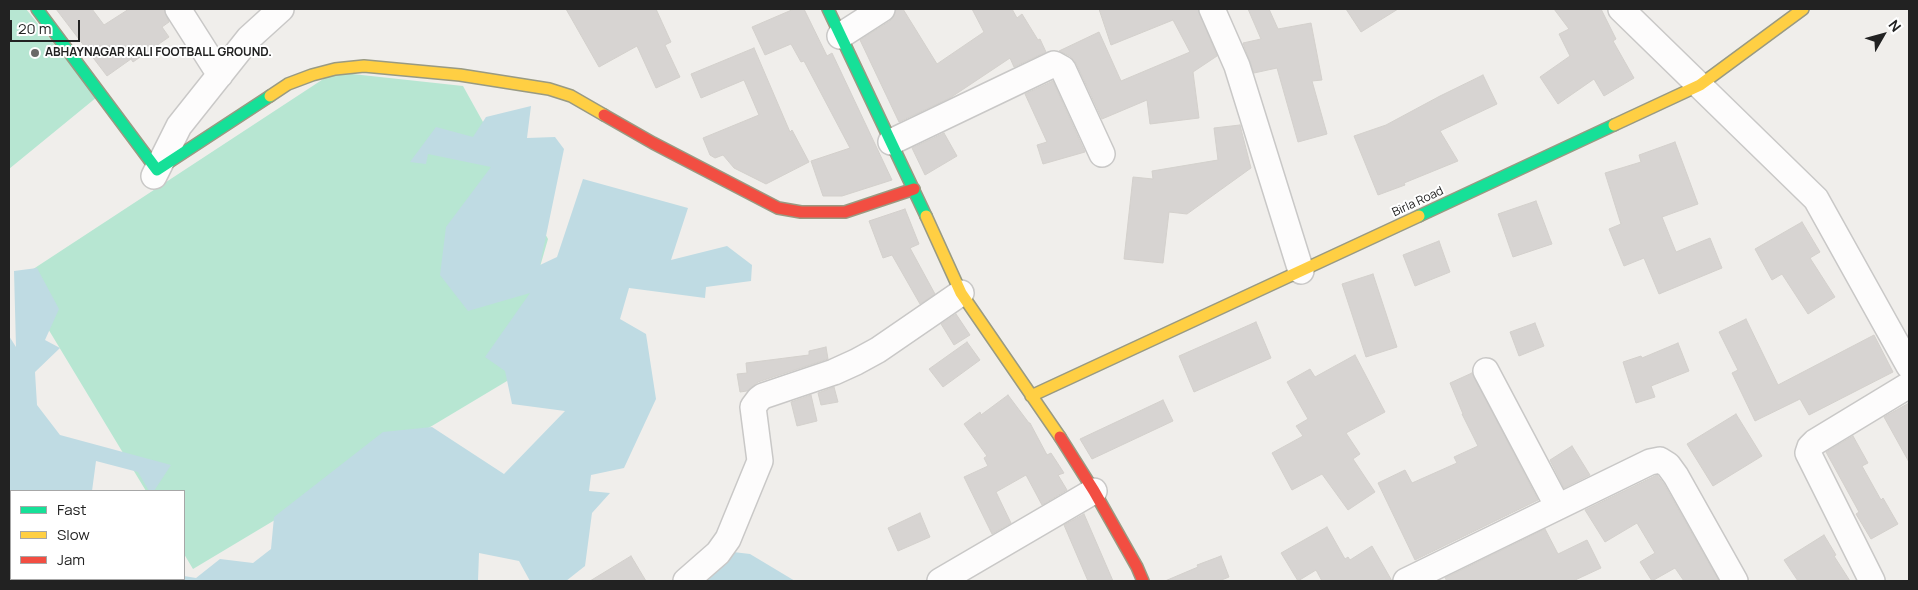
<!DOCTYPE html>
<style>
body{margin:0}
#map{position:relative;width:1918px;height:590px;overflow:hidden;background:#f0eeeb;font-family:Manrope,sans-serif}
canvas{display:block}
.frame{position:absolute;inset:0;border:10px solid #222;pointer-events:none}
.legend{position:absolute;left:10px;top:490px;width:175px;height:90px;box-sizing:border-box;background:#fff;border:1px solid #a7a7a7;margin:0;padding:6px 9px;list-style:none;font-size:15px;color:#222}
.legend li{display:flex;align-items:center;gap:10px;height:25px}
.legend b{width:25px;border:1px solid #a7a7a7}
.north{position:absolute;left:1858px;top:10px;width:50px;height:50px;-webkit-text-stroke:4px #fff;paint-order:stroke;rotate:52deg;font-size:14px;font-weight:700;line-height:20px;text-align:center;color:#222}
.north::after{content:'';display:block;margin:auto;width:18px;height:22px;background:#222;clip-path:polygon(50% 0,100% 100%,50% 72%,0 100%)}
.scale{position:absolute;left:10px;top:20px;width:70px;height:22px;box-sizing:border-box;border:2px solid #222;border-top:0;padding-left:6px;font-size:15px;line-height:18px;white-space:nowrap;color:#222;-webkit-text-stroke:4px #fff;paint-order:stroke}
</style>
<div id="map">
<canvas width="1918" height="590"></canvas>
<div class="frame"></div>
<ul class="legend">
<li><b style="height:6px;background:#16e098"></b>Fast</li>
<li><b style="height:6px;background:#ffcf43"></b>Slow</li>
<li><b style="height:6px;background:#f24e42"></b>Jam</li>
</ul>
<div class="north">N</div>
<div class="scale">20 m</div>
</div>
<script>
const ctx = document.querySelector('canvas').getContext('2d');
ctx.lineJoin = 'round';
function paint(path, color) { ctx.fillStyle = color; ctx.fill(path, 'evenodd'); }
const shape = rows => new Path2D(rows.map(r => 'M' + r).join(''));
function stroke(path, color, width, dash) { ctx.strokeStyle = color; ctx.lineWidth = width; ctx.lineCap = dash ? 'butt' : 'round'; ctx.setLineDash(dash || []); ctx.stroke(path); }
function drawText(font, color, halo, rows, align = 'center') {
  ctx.font = font + ' Manrope,sans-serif'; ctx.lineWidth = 4; ctx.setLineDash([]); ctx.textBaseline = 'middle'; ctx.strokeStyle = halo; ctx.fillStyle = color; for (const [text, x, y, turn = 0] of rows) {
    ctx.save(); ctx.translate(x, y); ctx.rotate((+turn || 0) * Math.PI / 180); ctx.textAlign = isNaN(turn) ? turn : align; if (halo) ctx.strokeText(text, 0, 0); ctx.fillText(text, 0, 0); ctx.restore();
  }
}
const pitch = shape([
 [9,9,26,9,97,97,9,169],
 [334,72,463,86,548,239,507,381,193,569,184,554,184,491,146,491,18,279]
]);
const water = shape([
 [531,106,527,138,555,137,564,149,540,265,557,257,583,179,688,208,671,260,727,246,752,265,751,281,706,287,705,298,629,288,620,319,646,334,656,399,624,468,591,475,589,491,610,493,592,513,585,566,566,581,530,581,519,561,479,553,478,581,32,581,32,579,184,579,184,576,196,578,220,559,253,563,271,549,274,517,383,432,432,427,504,474,565,411,512,404,505,371,485,357,530,293,468,311,440,275,446,227,491,167,428,154,426,164,410,162,436,127,473,137,486,117],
 [37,268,59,309,45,340,60,348,35,372,37,405,60,435,171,465,154,491,149,491,138,472,96,461,92,491,11,491,11,546,9,543,9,336,16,347,14,271],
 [708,549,750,554,795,581,670,581,698,575]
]);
const building = shape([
 [56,9,92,9,104,25,129,9,164,9,169,22,162,27,169,37,133,62,131,59,107,76,56,9],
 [566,9,656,9,671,42,665,45,680,77,656,88,637,46,599,67,566,9],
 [794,9,804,9,827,56,832,53,892,180,842,196,823,196,811,161,850,148,804,61,801,62,791,44,765,55,752,27,794,9],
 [896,9,903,9,937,64,984,32,972,9,1012,9,1017,18,1022,14,1038,40,1040,39,1046,52,1014,67,1010,58,950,98,899,122,860,40,890,21,894,16,896,9],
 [1099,9,1198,9,1217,56,1193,72,1199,118,1150,124,1147,100,1102,119,1076,63,1070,56,1059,51,1099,32,1121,81,1190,52,1173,20,1111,45,1099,9],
 [1248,9,1269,9,1278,29,1311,23,1322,80,1312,81,1327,134,1298,142,1277,68,1254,73,1243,43,1261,39,1248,9],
 [1346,9,1398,9,1361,32,1346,9],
 [1554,9,1601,9,1616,39,1613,41,1634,78,1604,96,1594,79,1558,104,1540,77,1570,56,1559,34,1569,29,1554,9],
 [754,48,790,132,792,130,809,162,766,184,734,168,723,155,715,158,710,155,703,138,759,115,744,80,701,98,691,74,754,48],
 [1483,75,1497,104,1440,131,1458,161,1404,183,1405,185,1378,195,1354,136,1386,125,1440,96,1483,75],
 [1053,81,1085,152,1043,164,1037,145,1047,142,1025,94,1053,81],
 [1240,125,1251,168,1187,214,1169,212,1163,263,1124,259,1133,177,1153,179,1152,171,1218,160,1214,128,1240,125],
 [944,133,957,156,925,175,912,148,944,133],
 [1675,142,1698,204,1662,217,1676,252,1710,238,1722,268,1659,294,1644,258,1624,266,1609,229,1621,224,1605,173,1641,162,1639,155,1675,142],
 [1536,201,1552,244,1513,257,1498,214,1536,201],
 [905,209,919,244,910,248,935,294,920,304,892,255,883,258,869,221,905,209],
 [1802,222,1820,252,1810,258,1835,297,1808,314,1782,274,1772,280,1755,249,1802,222],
 [1439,241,1450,272,1415,286,1403,255,1439,241],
 [1373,274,1397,347,1366,357,1342,284,1373,274],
 [956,314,970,335,954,345,941,324,956,314],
 [1746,319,1778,385,1874,335,1893,372,1809,415,1800,399,1755,421,1732,373,1738,370,1719,332,1746,319],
 [1256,322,1271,358,1194,392,1179,356,1256,322],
 [1535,323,1544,346,1519,356,1510,332,1535,323],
 [967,342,980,360,943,387,929,369,967,342],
 [1678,343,1689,371,1651,386,1655,397,1636,403,1623,362,1641,356,1642,358,1678,343],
 [826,347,828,359,758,382,747,391,740,392,737,374,747,373,746,363,809,355,809,351,826,347],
 [1355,355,1385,412,1346,433,1360,454,1353,459,1375,492,1348,510,1322,474,1292,490,1272,453,1303,436,1296,426,1308,419,1287,382,1310,369,1315,377,1355,355],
 [1472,373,1538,500,1415,560,1378,483,1405,470,1412,483,1457,463,1454,457,1478,446,1462,414,1463,414,1450,383,1472,373],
 [834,387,838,402,821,405,818,393,834,387],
 [811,395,817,421,797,426,791,402,811,395],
 [1008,395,1029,423,1030,423,1047,455,1051,453,1064,473,1058,475,1067,490,1042,505,1026,475,996,492,1011,523,992,534,964,477,988,466,984,458,987,456,964,424,980,412,981,415,1008,395],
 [1163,400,1173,421,1092,459,1080,439,1163,400],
 [1909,403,1909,462,1884,417,1909,403],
 [1736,414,1762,456,1713,486,1687,444,1736,414],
 [1853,436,1868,463,1862,466,1881,500,1883,498,1898,524,1871,539,1856,514,1859,512,1826,452,1853,436],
 [1572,446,1590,475,1564,488,1550,460,1572,446],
 [1657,475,1664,484,1719,581,1684,581,1675,568,1652,581,1640,562,1655,553,1637,523,1605,542,1585,510,1657,475],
 [920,513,930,537,898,551,888,528,920,513],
 [1084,514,1113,581,1088,581,1064,525,1084,514],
 [1327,527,1345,559,1348,557,1350,560,1372,546,1392,581,1322,581,1316,570,1298,581,1281,553,1327,527],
 [1545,529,1558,554,1587,540,1601,568,1573,581,1447,581,1445,578,1545,529],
 [1824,535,1836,555,1834,556,1850,581,1798,581,1784,560,1824,535],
 [631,556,646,581,590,581,631,556],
 [1221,556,1229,577,1219,581,1165,581,1198,567,1197,565,1221,556]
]);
const street = shape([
 [178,9,220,75],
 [1212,9,1237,66,1301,271],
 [1621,9,1816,199,1909,366],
 [840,36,882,9],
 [891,142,1054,64,1063,69,1102,154],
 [154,176,179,126,249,38,281,9],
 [1486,371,1558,507],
 [686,581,718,553,728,539,760,461,753,407,759,399,763,396,834,372,856,362,878,350,961,293],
 [940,581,1094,491],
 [1406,581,1650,462,1660,460,1668,465,1676,476,1735,581],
 [1872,581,1808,453,1810,447,1815,442,1909,385]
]);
const fast = shape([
 [37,9,157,170,270,96],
 [828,9,926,216],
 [1419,216,1614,125]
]);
const slow = shape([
 [270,96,288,84,312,75,335,69,364,66,460,75,549,89,571,96,604,115],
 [1614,125,1700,85,1803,9],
 [926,216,961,293,1060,437],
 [1031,396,1419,216]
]);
const jam = shape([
 [604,115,653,143,778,208,801,212,845,212,914,189],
 [1060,437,1094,491,1137,567,1143,581]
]);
const markers = [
 [35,53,5,"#6a6968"]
];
const poiNames = [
 ["ABHAYNAGAR KALI FOOTBALL GROUND.",45,53]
];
const streetNames = [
 ["Birla Road",1418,202,-25]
];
paint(pitch, '#b7e6d2');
paint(water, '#bfdbe3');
paint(building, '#d7d4d2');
stroke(building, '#d3d0cc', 1);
stroke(street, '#c9c8c7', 28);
stroke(fast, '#999a82', 14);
stroke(slow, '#999a82', 14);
stroke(jam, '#999a82', 14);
stroke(street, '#fdfcfc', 25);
stroke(fast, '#16e098', 11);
stroke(slow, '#ffcf43', 11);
stroke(jam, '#f24e42', 11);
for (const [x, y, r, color] of markers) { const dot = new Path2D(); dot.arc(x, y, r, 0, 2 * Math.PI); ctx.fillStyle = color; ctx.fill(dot); stroke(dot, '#fff', 2); }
drawText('bold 12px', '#222', '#fff', poiNames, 'left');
drawText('12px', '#222', '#fff', streetNames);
</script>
